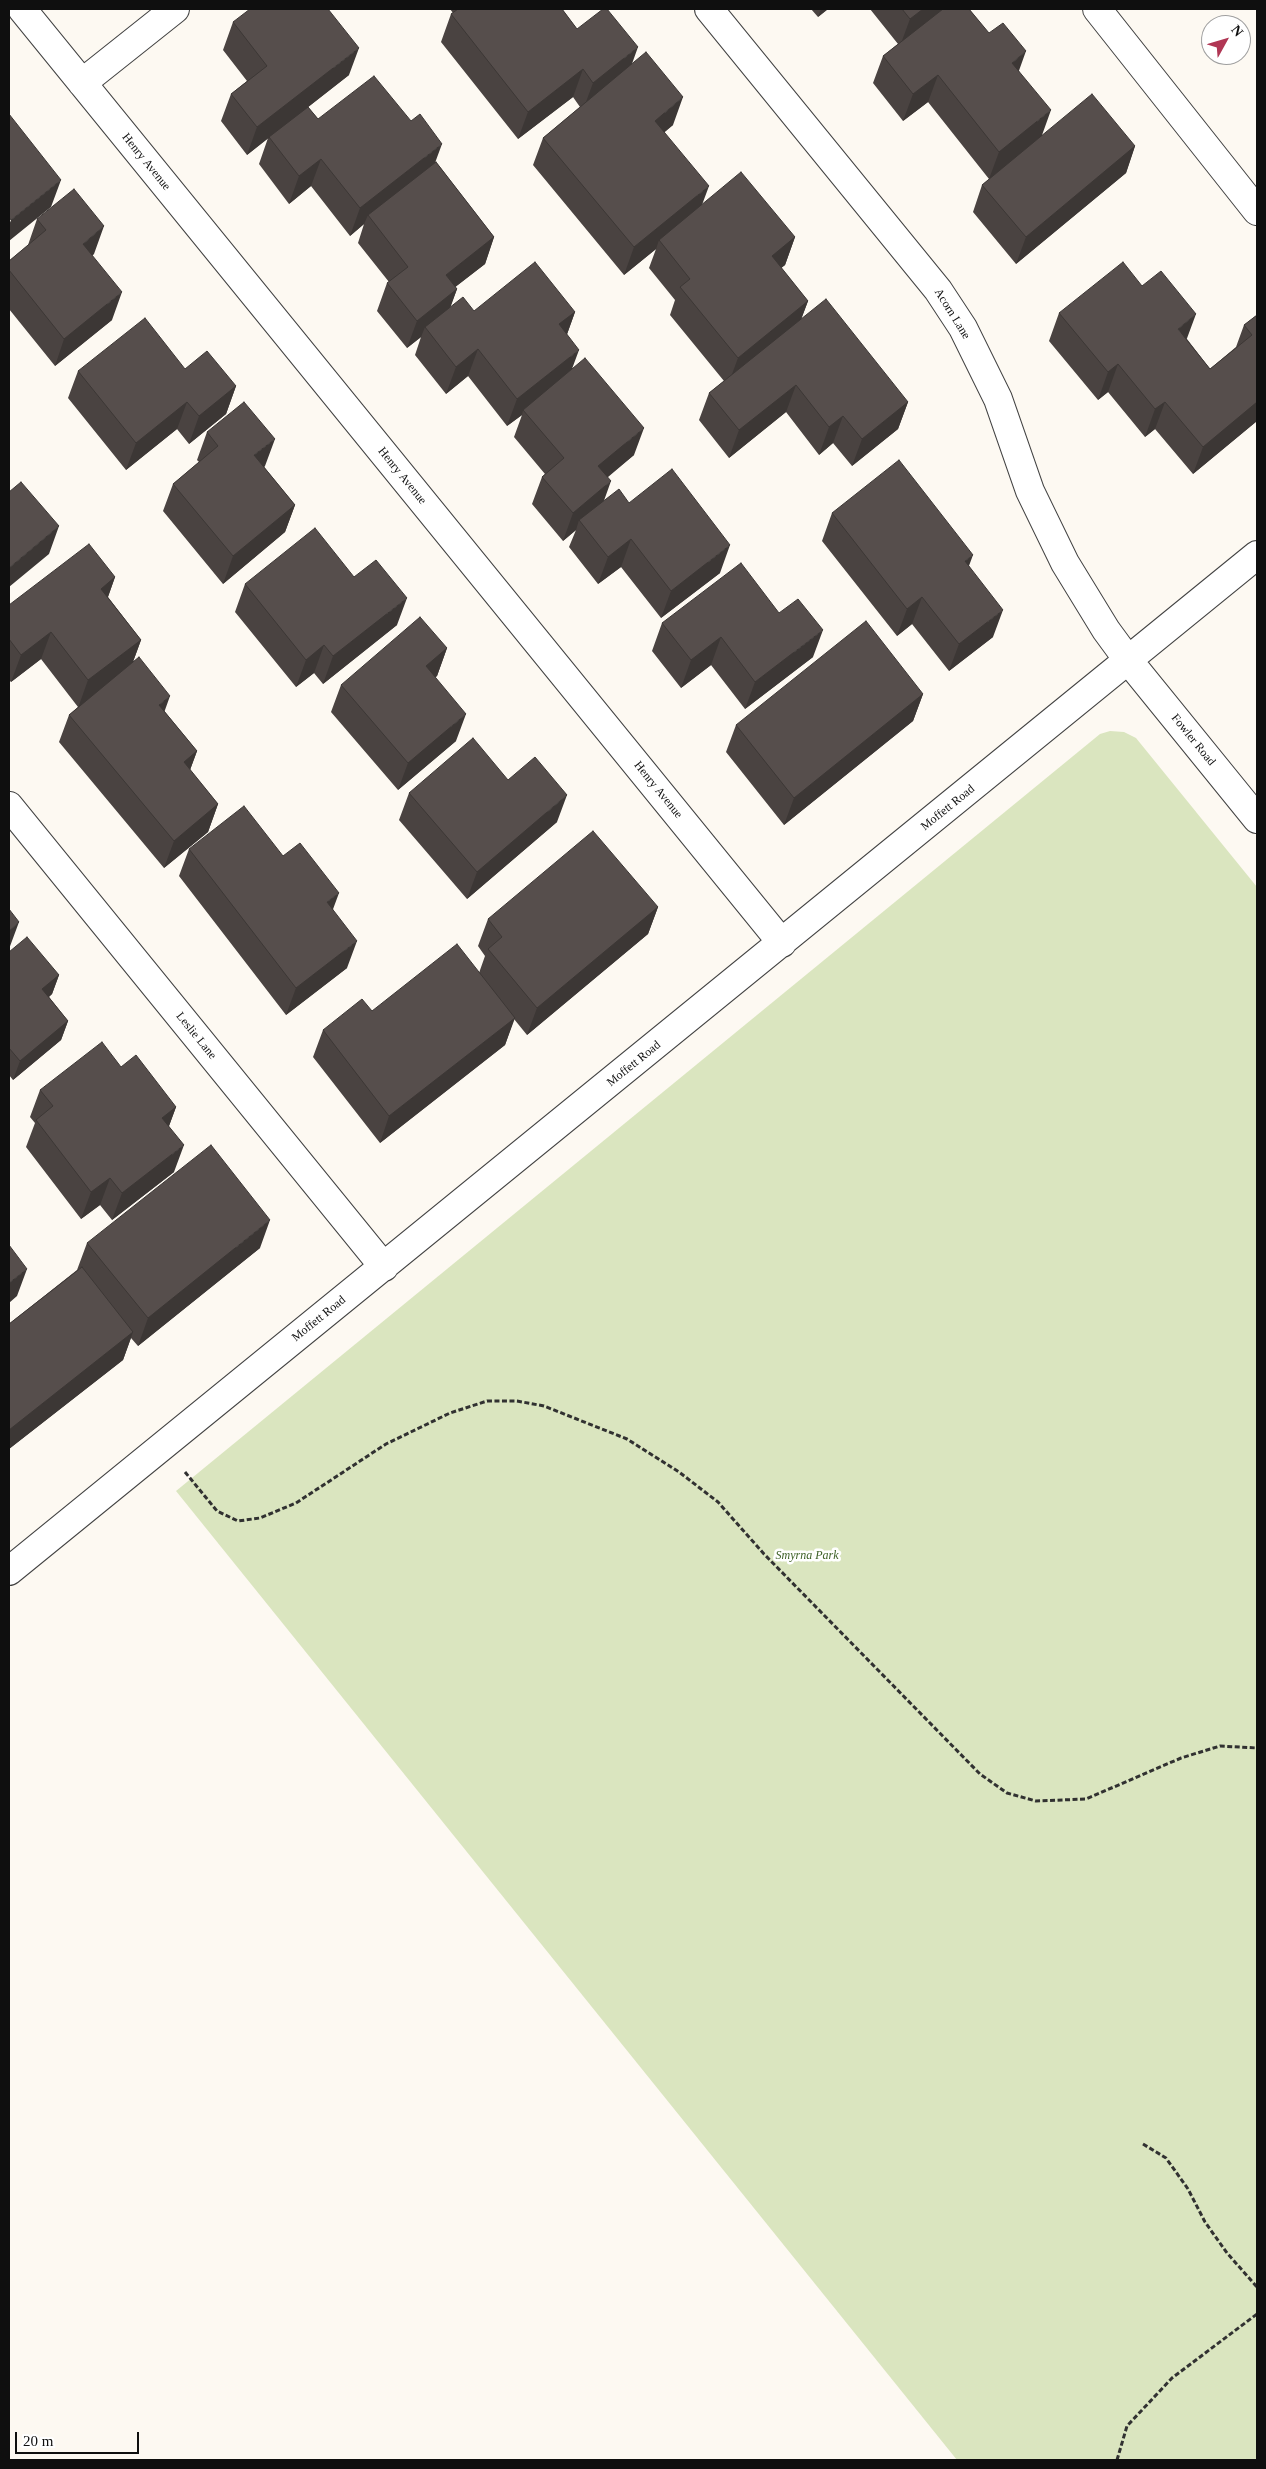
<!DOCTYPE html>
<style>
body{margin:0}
#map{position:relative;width:1266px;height:2469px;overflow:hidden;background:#fdf9f2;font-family:"Times New Roman",serif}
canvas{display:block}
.frame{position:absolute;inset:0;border:10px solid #0f0f0f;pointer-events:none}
.north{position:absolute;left:1201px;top:15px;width:50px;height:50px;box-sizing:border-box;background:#fff;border:1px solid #9f9f9f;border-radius:50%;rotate:51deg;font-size:14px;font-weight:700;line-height:20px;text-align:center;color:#0f0f0f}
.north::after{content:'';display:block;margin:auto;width:18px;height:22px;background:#b03654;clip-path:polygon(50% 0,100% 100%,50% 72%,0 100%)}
.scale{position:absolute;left:15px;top:2432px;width:124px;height:22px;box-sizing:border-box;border:2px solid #0f0f0f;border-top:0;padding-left:6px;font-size:15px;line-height:18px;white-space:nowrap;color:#0f0f0f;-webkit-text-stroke:4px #fff;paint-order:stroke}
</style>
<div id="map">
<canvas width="1266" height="2469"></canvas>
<div class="frame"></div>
<div class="north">N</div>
<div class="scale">20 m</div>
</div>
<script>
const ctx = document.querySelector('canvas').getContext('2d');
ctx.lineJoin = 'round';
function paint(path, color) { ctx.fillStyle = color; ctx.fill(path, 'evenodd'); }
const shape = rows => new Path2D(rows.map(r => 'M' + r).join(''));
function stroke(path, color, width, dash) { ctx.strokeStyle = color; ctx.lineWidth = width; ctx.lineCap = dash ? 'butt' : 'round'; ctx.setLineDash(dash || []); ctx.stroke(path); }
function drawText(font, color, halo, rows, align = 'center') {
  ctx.font = font + ' "Times New Roman",serif'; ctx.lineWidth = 5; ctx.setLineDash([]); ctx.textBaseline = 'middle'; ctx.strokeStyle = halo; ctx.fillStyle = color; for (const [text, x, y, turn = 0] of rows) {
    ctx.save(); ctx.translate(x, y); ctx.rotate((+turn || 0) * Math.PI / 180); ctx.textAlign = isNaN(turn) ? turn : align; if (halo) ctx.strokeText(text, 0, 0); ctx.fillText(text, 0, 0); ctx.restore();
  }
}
const green = shape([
 [1110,731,1124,732,1136,738,1257,887,1257,2460,957,2460,176,1491,1100,734]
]);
const path = shape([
 [185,1472,217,1511,238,1521,260,1518,296,1503,386,1444,450,1413,487,1401,517,1401,544,1406,627,1439,679,1472,718,1502,764,1554,980,1774,1007,1793,1036,1801,1086,1799,1181,1758,1220,1746,1257,1748],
 [1143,2144,1166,2158,1188,2189,1205,2222,1227,2253,1257,2287],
 [1117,2460,1127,2426,1172,2378,1257,2314]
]);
const minor = shape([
 [22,9,782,943],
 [709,9,938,290,963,328,998,399,1030,491,1065,563,1106,630,1128,660,1257,819],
 [1097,9,1257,211],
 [82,83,175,9],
 [9,806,384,1267],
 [9,1571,1257,555]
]);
const wall = shape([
 [450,9,562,9,577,29,632,64,673,125,664,132,702,205,795,237,785,265,781,268,808,301,801,319,908,402,898,429,852,466,833,443,819,455,786,412,729,458,699,420,709,393,724,381,670,315,675,300,649,268,656,249,624,275,533,165,543,138,580,107,573,97,518,139,441,42,451,14,453,13],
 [811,9,828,9,818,17],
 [870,9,969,9,1019,71,1042,135,1135,146,1126,173,1016,264,973,212,982,185,989,179,928,102,903,121,873,83,883,56,898,44],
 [233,22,349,75,308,107,318,119,436,162,494,237,485,264,455,287,457,289,450,307,474,311,575,312,567,334,572,369,634,455,607,477,603,501,629,503,720,573,661,618,621,567,598,584,569,547,576,530,563,541,532,504,542,477,545,474,514,437,522,415,507,426,468,376,446,394,415,355,421,337,407,348,377,311,387,283,389,282,358,243,364,224,350,236,311,186,289,204,259,164,268,138,247,155,221,121,231,94,247,81,223,50],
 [37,219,94,254,92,255,112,320,55,366,9,309,9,261,28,245],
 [1059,313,1187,339,1210,369,1236,347,1244,325,1257,315,1257,421,1193,474,1155,429,1145,437,1108,392,1098,400,1049,341],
 [185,369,236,386,226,414,189,444,177,429,126,470,68,398,78,371],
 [207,432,265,466,264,467,295,505,285,532,223,584,163,511,173,484,199,462,197,460],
 [832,513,969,566,993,637,949,671,912,624,897,636,822,541],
 [115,577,108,597,141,640,133,662,165,712,197,751,190,770,218,804,208,832,164,868,59,742,69,715,78,707,41,659,11,682,9,680,9,605],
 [354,577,397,625,323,684,314,673,296,687,235,612,245,584],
 [662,623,813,657,745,709,711,665,681,688,652,651],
 [447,648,437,676,435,677,456,741,398,790,331,712,341,685],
 [923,694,913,721,784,825,726,752,736,725],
 [508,780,557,822,467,899,399,820,409,793],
 [189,849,283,856,333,909,347,968,286,1015,179,876],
 [658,907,648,934,527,1035,514,1019,505,1045,380,1143,313,1057,323,1030,372,1011,479,973,485,956,478,946,488,919],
 [9,952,59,975,52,994,49,997,68,1021,61,1040,13,1080,9,1075],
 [121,1067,176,1107,169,1126,174,1172,112,1220,100,1205,81,1219,26,1147,35,1123,30,1117,40,1090],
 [87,1243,260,1248,138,1346,131,1338,123,1360,9,1449,9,1324,77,1270]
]);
const shadedWall = shape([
 [821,9,828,9,818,17],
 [923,9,947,9,900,46,910,19],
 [638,47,628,75,583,110,593,83],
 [359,48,349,75,247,155,257,127],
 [1026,51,1016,79,1012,63],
 [583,69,573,97,518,139,528,112],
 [938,75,928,102,903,121,913,94],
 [683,97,673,125,645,149,655,121],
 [1051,110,1041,138,989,179,999,152],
 [442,144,432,171,368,215,364,224,350,236,360,208],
 [1135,146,1126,173,1016,264,1026,237],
 [321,159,311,186,289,204,299,176],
 [61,180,51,207,9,241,9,225,11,220],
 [709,186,699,213,659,240,656,249,624,275,634,247],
 [104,226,94,254,73,271,83,244],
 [494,237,485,264,436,302,446,275],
 [795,237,785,265,762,283,772,256],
 [457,289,447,317,425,327,421,337,407,348,417,321],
 [122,292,112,320,55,366,64,339],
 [808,301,798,328,728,385,738,358],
 [575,312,565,340,559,324],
 [1196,314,1186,341,1178,329],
 [478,349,468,376,446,394,456,367],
 [579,350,569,377,523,410,522,415,507,426,517,399],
 [1118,364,1108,392,1098,400,1108,372],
 [796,385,786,412,729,458,739,430],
 [236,386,226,414,189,444,199,416],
 [187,402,177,429,126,470,136,443],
 [908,402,898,429,852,466,862,439],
 [1165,402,1155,429,1145,437,1155,409],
 [1257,402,1257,421,1193,474,1203,447],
 [843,416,833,443,819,455,829,427],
 [644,428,634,455,588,494,598,466],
 [275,439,265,466,244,483,254,455],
 [611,481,601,509,579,520,576,530,563,541,573,513],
 [295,505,285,532,223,584,233,556],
 [59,526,49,554,9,587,9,568],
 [631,539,621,567,598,584,608,557],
 [730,545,720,573,661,618,671,591],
 [973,555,963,582,965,561],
 [115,577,105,605,101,589],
 [922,597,912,624,897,636,907,609],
 [407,598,397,625,323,684,333,656],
 [1003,610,993,637,949,671,959,644],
 [823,630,813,657,745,709,755,682],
 [51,632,41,659,11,682,21,655],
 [721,637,711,665,681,688,691,660],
 [141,640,131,667,78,708,88,680],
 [324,645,314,673,296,687,306,660],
 [447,648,437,676,416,694,426,666],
 [923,694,913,721,784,825,794,798],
 [170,696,160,724,159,705],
 [466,714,456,741,398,790,408,763],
 [197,751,187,778,184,762],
 [567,795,557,822,467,899,477,872],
 [218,804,208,832,164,868,174,841],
 [339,893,329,920,327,902],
 [658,907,648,934,527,1035,537,1008],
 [19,922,9,949,9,950,9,931],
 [357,941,347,968,286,1015,296,988],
 [59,975,52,994,35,1008,42,989],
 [515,1018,505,1045,380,1143,389,1116],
 [68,1021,61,1040,13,1080,20,1061],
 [176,1107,166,1134,162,1118],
 [184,1145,174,1172,112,1220,122,1193],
 [110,1178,100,1205,81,1219,91,1192],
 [270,1220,260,1248,138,1346,148,1318],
 [27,1269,17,1296,9,1303,9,1283],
 [133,1332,123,1360,9,1449,9,1430]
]);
const building = shape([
 [250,9,328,9,359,48,257,127,231,94,267,66,233,22,250,9],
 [458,9,562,9,577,29,603,9,607,9,638,47,593,83,583,69,528,112,451,14,458,9],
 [902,9,923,9,910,19,902,9],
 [943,9,969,9,989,33,1003,23,1026,51,1012,63,1051,110,999,152,938,75,913,94,883,56,943,9],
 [646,52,683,97,655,121,709,186,634,247,543,138,646,52],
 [374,76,411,121,420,114,442,144,360,208,321,159,299,176,269,137,308,107,318,119,374,76],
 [1092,94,1135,146,1026,237,982,185,1092,94],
 [9,114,61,180,11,220,9,217,9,114],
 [436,162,494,237,446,275,457,289,417,321,387,283,408,267,368,215,436,162],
 [741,172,795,237,772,256,808,301,738,358,680,287,690,279,659,240,741,172],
 [74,189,104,226,83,244,122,292,64,339,9,270,9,261,46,230,37,219,74,189],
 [535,262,575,312,559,324,579,350,517,399,478,349,456,367,425,327,463,297,474,311,535,262],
 [1123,262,1142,286,1161,271,1196,314,1178,329,1210,369,1252,335,1244,325,1257,315,1257,402,1203,447,1165,402,1155,409,1118,364,1108,372,1059,313,1123,262],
 [826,299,908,402,862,439,843,416,829,427,796,385,739,430,709,393,826,299],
 [145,318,185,369,207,351,236,386,199,416,187,402,136,443,78,371,145,318],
 [585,358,644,428,598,466,611,481,573,513,542,477,564,458,523,410,585,358],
 [244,402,275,439,254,455,295,505,233,556,173,484,218,446,207,432,244,402],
 [899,460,973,555,965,561,1003,610,959,644,922,597,907,609,832,513,899,460],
 [672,469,730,545,671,591,631,539,608,557,579,520,619,489,629,503,672,469],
 [21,482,59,526,9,568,9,492,21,482],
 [315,528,354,577,376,560,407,598,333,656,324,645,306,660,245,584,315,528],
 [89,544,115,577,101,589,141,640,88,680,51,632,21,655,9,639,9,605,89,544],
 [741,563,779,613,798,599,823,630,755,682,721,637,691,660,662,623,741,563],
 [420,617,447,648,426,666,466,714,408,763,341,685,420,617],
 [866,621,923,694,794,798,736,725,866,621],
 [139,657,170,696,159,705,197,751,184,762,218,804,174,841,69,715,139,657],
 [473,738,508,780,535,757,567,795,477,872,409,793,473,738],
 [244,806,283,856,300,843,339,893,327,902,357,941,296,988,189,849,244,806],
 [593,831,658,907,537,1008,488,949,502,937,488,919,593,831],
 [9,909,19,922,9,931,9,909],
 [27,937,59,975,42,989,68,1021,20,1061,9,1048,9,952,27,937],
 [457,944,515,1018,389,1116,323,1030,362,999,372,1011,457,944],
 [102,1042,121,1067,136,1055,176,1107,162,1118,184,1145,122,1193,110,1178,91,1192,36,1120,53,1106,40,1090,102,1042],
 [211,1145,270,1220,148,1318,87,1243,211,1145],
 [9,1245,27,1269,9,1283,9,1245],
 [82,1267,133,1332,9,1430,9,1324,82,1267]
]);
const streetNames = [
 ["Henry Avenue",146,162,51],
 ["Acorn Lane",952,314,58],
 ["Henry Avenue",402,476,51],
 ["Fowler Road",1193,740,51],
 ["Henry Avenue",658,790,51],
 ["Moffett Road",948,808,-39],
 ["Leslie Lane",196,1036,51],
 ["Moffett Road",634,1064,-39],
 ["Moffett Road",319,1319,-39]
];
const parkNames = [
 ["Smyrna Park",807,1556]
];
paint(green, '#dae5bf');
stroke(minor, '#424242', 30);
stroke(path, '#313131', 3, [5, 2.5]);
stroke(minor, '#fff', 28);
paint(wall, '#4a4341');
paint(shadedWall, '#3c3735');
paint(building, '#564e4c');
stroke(building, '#3c3735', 1);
drawText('12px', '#0f0f0f', '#fff', streetNames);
drawText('italic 12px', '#3d6026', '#fff', parkNames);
</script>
